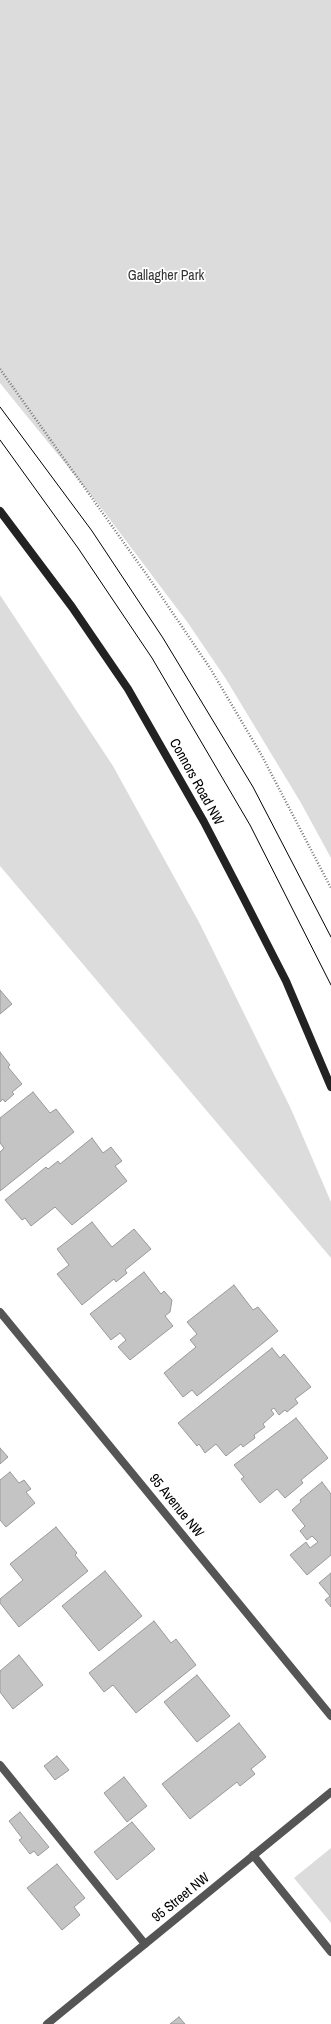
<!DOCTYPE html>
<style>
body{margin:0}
canvas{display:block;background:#fff}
</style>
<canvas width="331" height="2024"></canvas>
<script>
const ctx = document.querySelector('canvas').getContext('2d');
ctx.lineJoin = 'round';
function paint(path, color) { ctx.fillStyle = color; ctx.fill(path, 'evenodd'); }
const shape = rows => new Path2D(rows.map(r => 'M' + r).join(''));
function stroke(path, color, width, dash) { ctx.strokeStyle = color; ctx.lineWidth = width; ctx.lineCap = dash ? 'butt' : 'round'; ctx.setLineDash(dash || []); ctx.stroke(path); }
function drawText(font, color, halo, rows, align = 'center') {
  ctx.font = font + ' "Archivo Narrow",sans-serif'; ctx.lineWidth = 3.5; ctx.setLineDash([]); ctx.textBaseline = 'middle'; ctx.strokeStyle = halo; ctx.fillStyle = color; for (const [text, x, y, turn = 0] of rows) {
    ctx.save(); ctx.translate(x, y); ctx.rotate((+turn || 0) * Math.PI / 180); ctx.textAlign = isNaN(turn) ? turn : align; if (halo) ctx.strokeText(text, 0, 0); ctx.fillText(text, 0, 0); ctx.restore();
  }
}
const green = shape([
 [0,0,331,0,331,858,301,803,226,679,188,623,102,509,0,383],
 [0,595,113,766,200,924,291,1109,331,1202,331,1258,0,866],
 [331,1848,331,1923,294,1878]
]);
const building = shape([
 [0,990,12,1004,0,1014,0,990],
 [0,1052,10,1065,8,1067,22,1084,12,1092,14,1094,5,1102,3,1099,0,1102,0,1052],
 [33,1092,50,1113,56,1109,74,1132,0,1191,0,1152,4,1148,0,1143,0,1118,33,1092],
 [92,1138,103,1153,111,1147,122,1161,115,1166,127,1181,72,1225,55,1207,31,1226,25,1218,22,1220,5,1200,46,1167,48,1169,58,1161,60,1164,92,1138],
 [92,1222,112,1247,134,1229,151,1249,125,1270,127,1273,116,1282,114,1279,82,1305,57,1274,69,1265,57,1249,92,1222],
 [144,1272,161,1294,164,1291,172,1300,170,1312,165,1316,173,1326,130,1360,118,1347,126,1340,120,1333,111,1340,90,1314,144,1272],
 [234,1285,253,1310,258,1307,278,1331,197,1396,192,1390,183,1397,164,1373,196,1347,190,1340,197,1334,187,1322,234,1285],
 [272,1348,280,1358,284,1354,311,1387,295,1399,298,1403,287,1412,285,1410,279,1415,274,1408,271,1410,274,1414,263,1424,265,1427,254,1435,255,1438,243,1447,241,1444,226,1456,216,1444,205,1453,199,1444,197,1446,178,1423,272,1348],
 [296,1418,328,1458,301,1480,303,1483,285,1498,277,1489,260,1503,241,1479,244,1477,234,1465,296,1418],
 [0,1448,8,1457,0,1464,0,1448],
 [10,1472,19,1483,24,1480,31,1489,26,1492,35,1503,6,1527,0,1520,0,1480,10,1472],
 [322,1482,331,1494,331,1555,307,1575,290,1555,306,1542,310,1548,318,1542,312,1536,307,1540,300,1531,305,1526,292,1510,301,1502,300,1500,322,1482],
 [56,1527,77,1553,75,1555,88,1571,19,1627,0,1603,0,1599,23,1580,10,1564,56,1527],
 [105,1571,142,1616,99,1651,62,1606,105,1571],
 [331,1573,331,1607,325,1600,330,1596,319,1583,331,1573],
 [154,1621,171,1643,176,1639,196,1665,136,1713,113,1685,104,1692,89,1673,154,1621],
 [19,1655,43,1685,13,1709,0,1692,0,1671,19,1655],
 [197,1675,230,1716,197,1742,164,1702,197,1675],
 [239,1723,266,1757,251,1769,255,1774,240,1786,237,1782,190,1819,162,1784,239,1723],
 [57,1756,69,1770,55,1780,44,1766,57,1756],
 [124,1777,147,1806,127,1822,104,1793,124,1777],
 [20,1812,49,1847,38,1856,34,1851,30,1854,19,1840,22,1838,9,1821,20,1812],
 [132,1822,155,1849,117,1880,94,1852,132,1822],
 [57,1864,85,1898,74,1907,80,1915,62,1930,27,1888,57,1864],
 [179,2017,185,2024,170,2024,179,2017]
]);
const path = shape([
 [0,369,149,578,210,668,262,756,331,888]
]);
const service = shape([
 [0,1765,145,1944]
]);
const minor = shape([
 [0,1312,331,1716],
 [253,1855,331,1952],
 [47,2024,331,1792]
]);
const secondary = shape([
 [0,511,72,607,128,689,204,822,243,897,286,981,331,1087]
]);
const tram = shape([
 [0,407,92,531,163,638,253,787,331,937],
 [0,440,78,548,152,658,250,825,331,985]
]);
const parkNames = [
 ["Gallagher Park",166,276]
];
const streetNames = [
 ["Connors Road NW",196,782,61],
 ["95 Avenue NW",176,1506,51],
 ["95 Street NW",181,1898,-39]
];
paint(green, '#dcdcdc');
paint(building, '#c4c4c4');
stroke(building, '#999', 1);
stroke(path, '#777', 2.5, [1, 2]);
stroke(service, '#555', 8);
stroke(minor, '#555', 8);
stroke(secondary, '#222', 8);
stroke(tram, '#000', 1);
drawText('14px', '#333', '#fff', parkNames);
drawText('14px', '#000', '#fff', streetNames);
</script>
